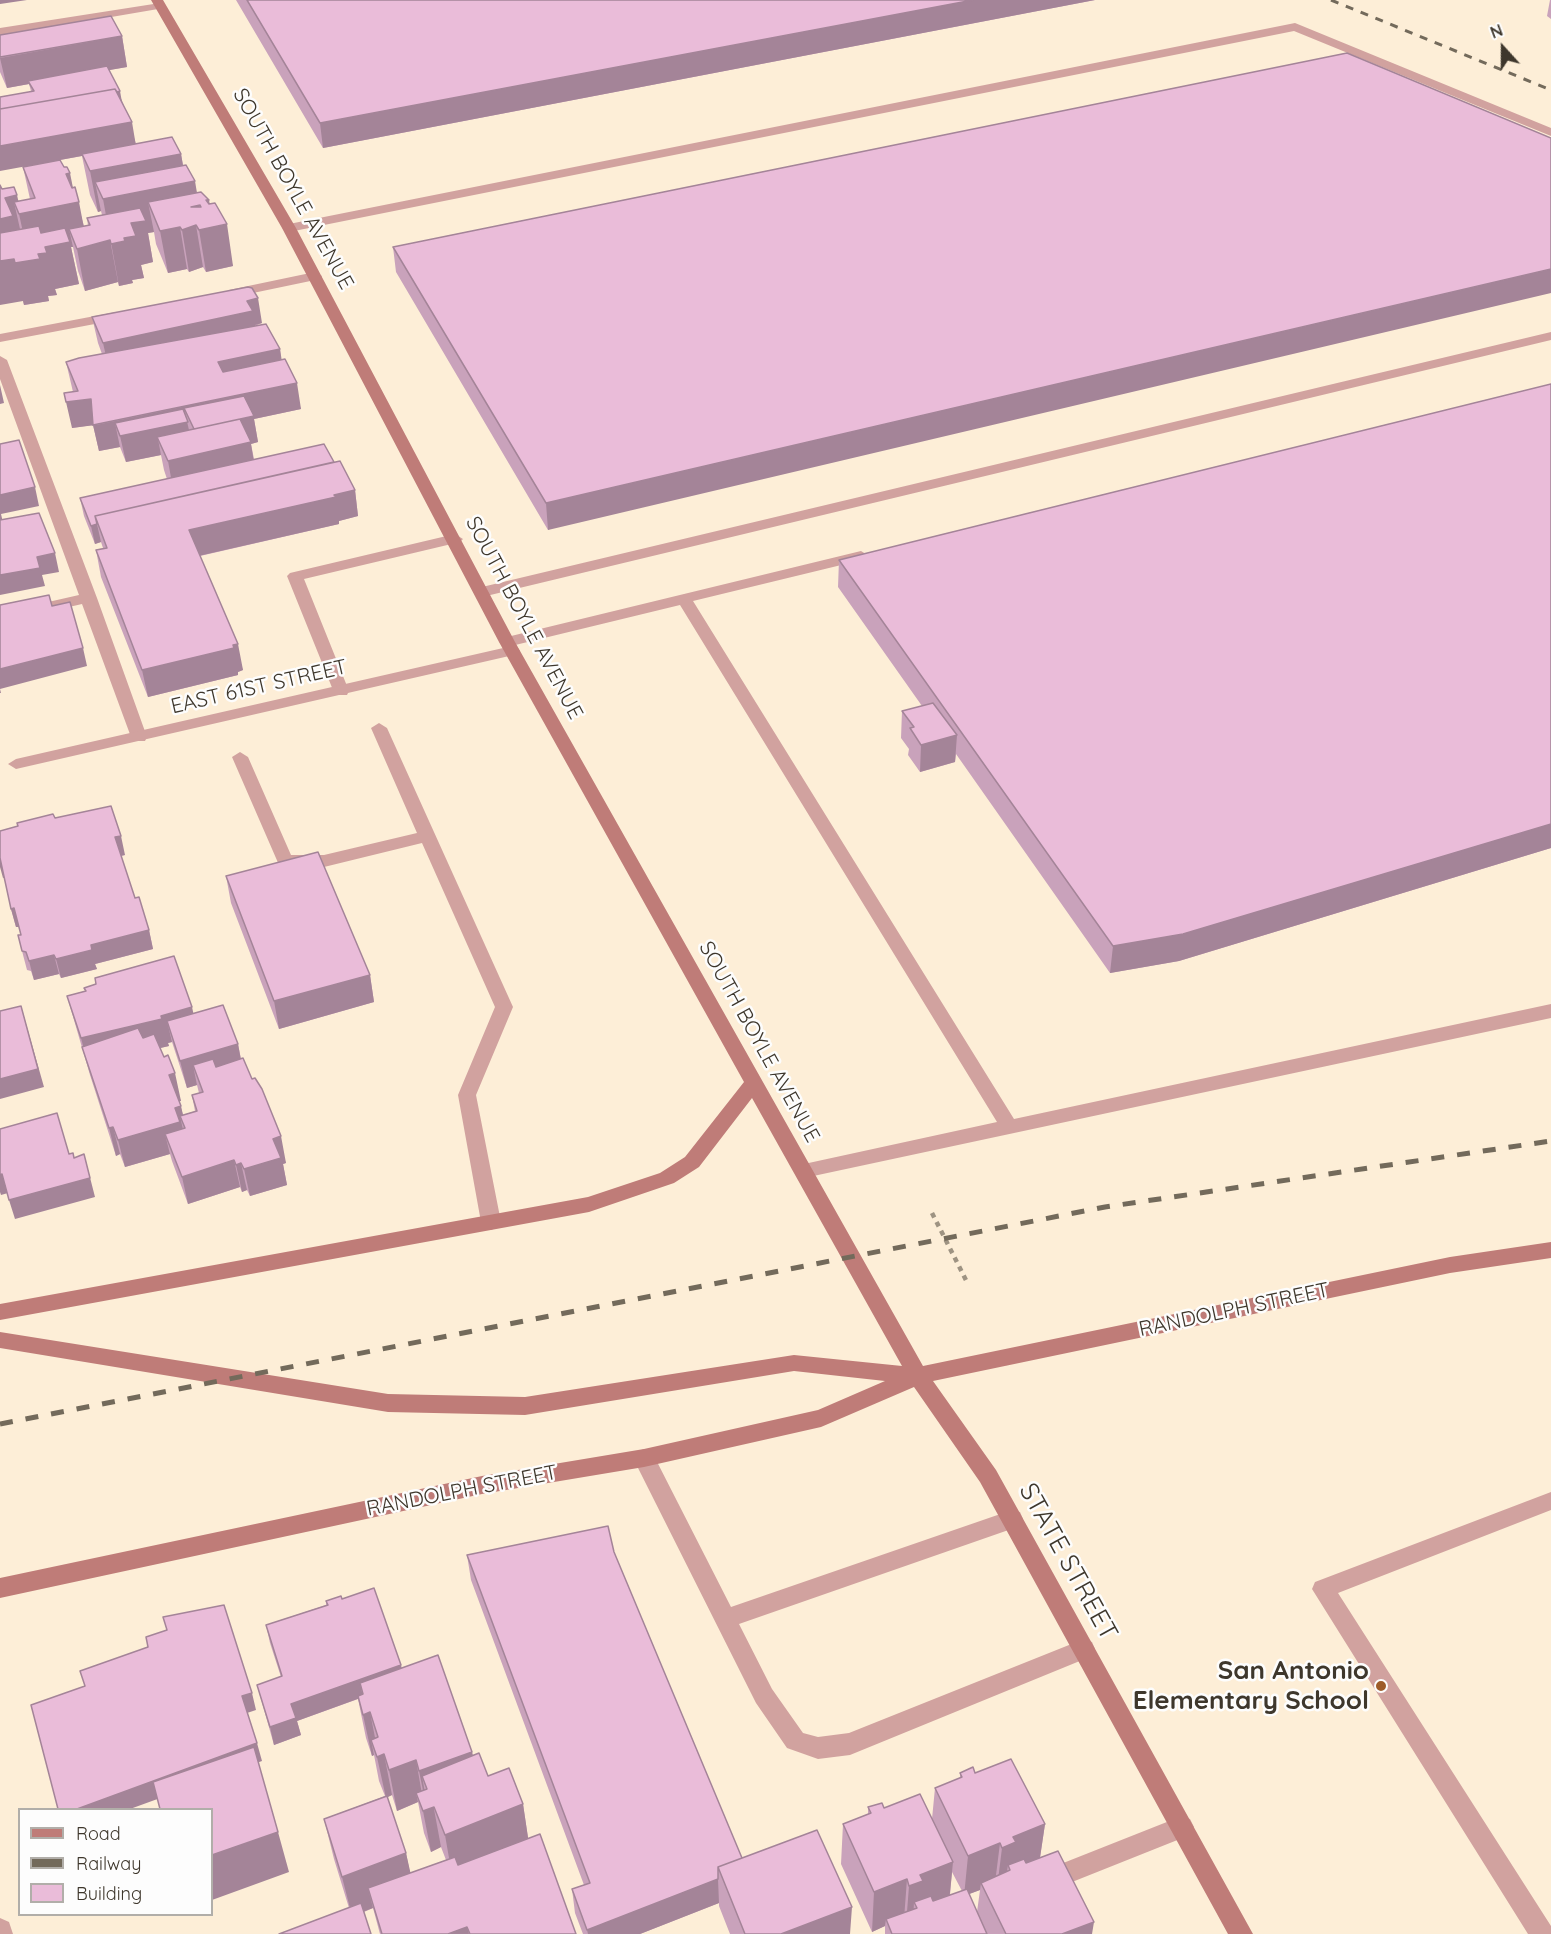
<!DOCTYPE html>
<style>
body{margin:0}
#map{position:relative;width:1551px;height:1934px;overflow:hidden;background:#fdeed7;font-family:Quicksand,sans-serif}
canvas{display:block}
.legend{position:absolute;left:18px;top:1808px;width:195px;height:108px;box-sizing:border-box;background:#fdfdfd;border:2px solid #b1aea9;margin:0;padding:8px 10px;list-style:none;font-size:18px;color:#3e372c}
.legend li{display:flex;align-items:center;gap:12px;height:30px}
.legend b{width:30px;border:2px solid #b1aea9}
.north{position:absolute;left:1473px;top:18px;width:60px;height:60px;-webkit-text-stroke:4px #fdfdfd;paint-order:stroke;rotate:339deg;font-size:16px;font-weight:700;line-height:24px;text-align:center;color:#3e372c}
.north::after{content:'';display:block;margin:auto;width:21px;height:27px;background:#3e372c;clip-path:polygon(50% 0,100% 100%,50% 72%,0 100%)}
</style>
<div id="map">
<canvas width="1551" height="1934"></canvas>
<ul class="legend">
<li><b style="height:8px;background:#bf7c78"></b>Road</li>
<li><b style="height:8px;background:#736a5b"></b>Railway</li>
<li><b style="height:16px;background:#eabcd9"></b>Building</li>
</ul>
<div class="north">N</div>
</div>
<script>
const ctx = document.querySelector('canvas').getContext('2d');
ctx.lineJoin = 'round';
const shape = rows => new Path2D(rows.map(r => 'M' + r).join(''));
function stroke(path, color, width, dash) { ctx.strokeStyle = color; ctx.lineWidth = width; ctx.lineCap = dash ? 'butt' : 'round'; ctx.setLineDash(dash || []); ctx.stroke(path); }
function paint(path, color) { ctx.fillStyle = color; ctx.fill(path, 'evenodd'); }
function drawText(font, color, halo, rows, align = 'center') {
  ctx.font = font + ' Quicksand,sans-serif'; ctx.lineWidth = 5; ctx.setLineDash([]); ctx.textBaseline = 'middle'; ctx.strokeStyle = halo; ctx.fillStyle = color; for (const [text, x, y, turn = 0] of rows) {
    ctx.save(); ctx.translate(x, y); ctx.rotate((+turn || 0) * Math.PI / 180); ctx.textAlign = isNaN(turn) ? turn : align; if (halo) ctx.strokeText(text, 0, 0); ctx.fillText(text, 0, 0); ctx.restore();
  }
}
const path = shape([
 [932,1213,968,1284]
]);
const lane = shape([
 [1295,23,1551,128,1551,136,1294,31,289,232,282,228,289,224,1295,23],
 [1551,332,1551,340,482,597,474,592,482,587,1551,332],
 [0,356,7,360,97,598,147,737,145,741,133,741,131,737,82,604,0,623,0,613,79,595,0,379,0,356],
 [455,534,463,539,460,542,304,579,349,691,347,695,335,695,287,576,290,573,455,534],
 [861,551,869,556,866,559,693,601,1014,1119,1551,1004,1551,1018,804,1178,797,1176,794,1171,797,1166,804,1164,997,1122,680,605,507,647,499,642,507,637,861,551],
 [379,723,387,728,513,1007,476,1095,501,1222,498,1227,491,1230,484,1227,481,1222,458,1095,495,1007,422,843,324,867,279,865,232,757,240,752,248,757,291,855,324,855,417,833,371,728,379,723],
 [644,1449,652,1452,731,1607,1012,1510,1020,1512,1023,1519,1020,1526,739,1624,772,1689,803,1733,818,1737,849,1733,1084,1639,1092,1642,1095,1649,1092,1656,850,1755,818,1759,787,1748,756,1703,633,1458,636,1452,644,1449],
 [1551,1492,1551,1510,1338,1593,1551,1926,1551,1934,1528,1934,1312,1589,1315,1582,1551,1492],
 [1182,1816,1190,1819,1194,1827,1190,1835,1047,1892,1038,1889,1035,1881,1038,1873,1182,1816]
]);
const street = shape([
 [160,3,164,4,164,8,0,36,0,28,160,3],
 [315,272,322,276,320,279,229,298,222,294,229,290,315,272],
 [116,312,121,313,121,319,0,342,0,334,116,312],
 [512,646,518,648,520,651,518,654,16,769,8,764,16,759,512,646],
 [0,1918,9,1922,13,1934,0,1934,0,1918]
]);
const secondary = shape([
 [151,0,163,0,296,228,515,642,923,1366,1450,1257,1551,1242,1551,1258,1450,1273,933,1381,996,1470,1253,1934,1228,1934,980,1482,914,1387,821,1427,644,1467,482,1494,0,1598,0,1578,482,1476,644,1449,818,1410,885,1381,794,1371,525,1415,388,1412,0,1348,0,1332,388,1394,525,1397,794,1355,902,1366,752,1098,699,1167,674,1183,589,1212,0,1320,0,1304,588,1197,660,1173,685,1157,744,1082,499,642,282,228,151,0]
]);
const railFar1 = shape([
 [1331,0,1551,90]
]);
const rail = shape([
 [0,1424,1105,1207,1551,1141]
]);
const wall = shape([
 [236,0,1095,0,323,148],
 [1550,0,1551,0,1551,19,1547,16],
 [0,35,122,36,127,67,109,70,123,103,136,144,181,154,183,165,197,193,210,204,233,266,206,272,203,267,189,272,187,269,168,273,156,244,154,232,148,233,153,262,141,265,144,278,132,280,133,283,119,286,118,282,85,291,78,271,73,247,71,247,79,284,55,289,57,295,48,296,49,301,24,305,2,189,19,201,30,199,23,167,31,91,29,84,7,88,0,72],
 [82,156,90,195,98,212,101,211,102,215,87,218,88,226,84,226,73,188,60,160],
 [1347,53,548,530,396,272,393,247],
 [92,317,262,323,255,326,280,349,281,360,301,409,254,419,258,442,251,444,254,459,334,462,355,490,358,516,339,521,339,524,200,556,243,670,238,672,238,675,148,697,101,577,96,550,103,548,101,542,95,544,84,516,80,498,167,479,164,470,161,455,126,462,120,447,99,451,93,425,72,428,73,392,66,362,102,354,98,343],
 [1551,384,1551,848,1179,961,1110,973,956,754,955,762,920,772,908,755,909,749,901,738,902,711,922,706,838,587,839,560],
 [55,818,125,855,121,856,135,898,149,930,153,949,95,964,97,969,61,978,59,974,34,980,31,971,27,970,22,951,21,935,19,927,16,927,11,909,4,877,3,878],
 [226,876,370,975,374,1002,279,1029,231,903],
 [84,988,193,1014,238,1044,241,1059,286,1163,283,1164,287,1185,250,1196,247,1190,242,1192,240,1187,188,1204,172,1161,170,1154,125,1167,120,1154,116,1156,90,1075,67,996,85,991],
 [172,1042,187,1088,197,1085,199,1093,192,1095,195,1111,183,1115,179,1101,181,1101,160,1048,169,1046,168,1043],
 [614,1552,742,1858,850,1934,730,1934,719,1906,719,1903,640,1934,583,1934,575,1913,572,1889,584,1885,471,1580,467,1555],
 [342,1599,472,1752,473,1755,488,1776,523,1804,528,1838,576,1934,380,1934,373,1908,364,1912,349,1908,334,1859,324,1819,385,1796,379,1781,374,1755,372,1756,366,1738,358,1699,297,1721,301,1735,274,1745,257,1685,281,1677,270,1643,266,1625,326,1605,326,1601],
 [392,1795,397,1811,418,1802,424,1833,431,1852,441,1847,446,1860,410,1873,406,1853,387,1797],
 [960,1773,975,1773,1045,1824,1040,1858,1092,1934,885,1934,885,1926,872,1932,841,1864,843,1824,868,1814,868,1807,884,1808,932,1819,935,1788,960,1778],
 [952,1872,962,1891,950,1895],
 [980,1890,977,1912,969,1894]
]);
const shadedWall = shape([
 [0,0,27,0,0,4],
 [973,0,1095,0,323,148,320,123],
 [122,36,127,67,30,84,28,81,29,84,7,88,0,58],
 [120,91,123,108,0,118],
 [132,122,136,146,0,171,0,146],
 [181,154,186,183,195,181,202,223,148,202,154,232,148,233,153,262,141,265,144,278,132,280,133,283,119,286,103,199,95,182,101,211,98,212,90,171],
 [70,173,76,203,79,202,87,244,69,229,73,247,71,247,79,284,55,289,57,295,48,296,49,301,24,305,23,301,0,305,0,219,5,198,17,195,21,213,66,174],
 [14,202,19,214,28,255,22,238],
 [206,200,209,200,214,227,227,224,233,266,206,272,199,230],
 [196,225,203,267,189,272,182,230],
 [180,227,187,269,168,273,160,231],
 [110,240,118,282,85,291,77,249],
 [1551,269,1551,293,548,530,546,503],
 [258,298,262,323,255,325,257,337,109,369,103,343],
 [280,349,284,375,223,388,218,362],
 [297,383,301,409,254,419,258,442,251,444,256,475,174,494,168,461,198,454,194,429,184,408,193,448,165,454,158,439,161,455,126,462,120,436,115,423,120,447,99,451,93,425,95,425,72,428,66,402,91,399,96,425],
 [0,385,4,403,0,404],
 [35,487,39,506,1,514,4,527,0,528,0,495],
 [355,490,358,516,339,521,339,524,194,557,189,530],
 [97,524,101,542,95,544,91,526],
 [55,553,59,572,42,575,45,586,0,595,0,575,37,557],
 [238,644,243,670,238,672,238,675,148,697,142,670],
 [83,648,87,666,0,689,1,693,0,693,0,669],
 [957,735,955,762,920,772,921,745],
 [1551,824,1551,848,1179,961,1110,973,1113,946],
 [121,836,125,855,120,856,115,837],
 [0,858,6,877,3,878,0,867],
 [14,908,19,927,16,927,11,909],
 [149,930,153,949,95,964,97,969,61,978,56,959,91,945],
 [54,955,59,974,34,980,29,961],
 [370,975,374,1002,279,1029,274,1001],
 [21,1006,44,1087,0,1099,0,1079],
 [192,1007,198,1034,167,1021,172,1042,168,1043,169,1046,88,1065,81,1038],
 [238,1044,243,1071,193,1065,197,1085,187,1088,180,1061],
 [175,1073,181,1101,176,1102,169,1075],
 [181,1106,187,1133,180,1116,184,1134,165,1134,170,1154,125,1167,118,1140,175,1108],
 [113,1127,120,1154,116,1156,109,1128],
 [281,1136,286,1163,283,1164,287,1185,250,1196,244,1169,273,1139],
 [84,1154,95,1197,15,1219,9,1200],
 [234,1160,240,1187,188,1204,182,1177],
 [241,1163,247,1190,242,1192,236,1165],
 [2,1174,8,1193,1,1195,0,1192,0,1175],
 [401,1665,405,1682,360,1683,363,1697,297,1721,301,1735,274,1745,270,1727,291,1704],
 [252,1693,256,1710,247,1713,242,1696],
 [370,1712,378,1753,371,1740,374,1755,372,1756,363,1715],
 [257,1743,262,1761,130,1809,77,1809],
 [472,1752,479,1793,434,1809,441,1847,431,1852,423,1811,427,1810,419,1771],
 [422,1776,427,1789,428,1809],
 [384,1754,392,1795,386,1798,377,1757],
 [416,1760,423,1800,416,1793,418,1802,397,1811,389,1770],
 [523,1804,529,1844,452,1875,445,1835],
 [1045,1824,1039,1864,1010,1870,1008,1865,1005,1884,997,1888,1002,1848,1013,1837],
 [278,1832,289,1872,212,1900,212,1855],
 [1000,1843,995,1883,981,1883,980,1890,964,1896,968,1856],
 [406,1853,415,1893,368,1888,373,1908,352,1916,342,1877],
 [953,1862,949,1902,917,1908,914,1902,913,1923,906,1925,909,1886,920,1875],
 [718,1879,719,1903,640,1934,588,1934,587,1930],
 [907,1879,904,1919,886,1919,885,1926,872,1932,874,1892],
 [852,1907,850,1934,781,1934],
 [1094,1922,1092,1934,1062,1934],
 [467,1927,469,1934,448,1934]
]);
const building = shape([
 [247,0,973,0,320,123,247,0],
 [111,16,122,36,0,57,0,35,111,16],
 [1347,53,1551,138,1551,269,546,503,393,247,1347,53],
 [107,66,120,91,117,92,115,89,0,109,0,97,34,91,28,81,107,66],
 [115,89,132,122,0,146,0,109,115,89],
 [172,137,181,154,90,171,82,154,172,137],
 [60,160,64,167,67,167,70,173,66,174,72,188,75,187,79,202,19,214,14,202,35,198,23,167,60,160],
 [186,165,195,181,103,199,95,182,186,165],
 [0,185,2,189,14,187,17,195,5,198,13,216,0,219,0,185],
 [201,192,209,200,206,200,209,204,215,203,227,224,199,230,196,225,182,230,180,227,160,231,148,202,201,192],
 [200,205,201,207,191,207,200,205],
 [140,208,146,221,131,223,136,236,124,238,125,241,111,244,110,240,77,249,69,229,90,225,87,218,140,208],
 [39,226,41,233,65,228,70,242,45,247,47,253,38,254,40,259,15,263,14,259,0,261,0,233,39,226],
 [248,287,252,288,258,298,247,301,253,311,103,343,92,317,248,287],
 [266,324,280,349,218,362,223,372,285,359,297,383,93,425,91,399,66,402,64,393,78,391,66,362,79,358,266,324],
 [1551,384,1551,824,1183,934,1113,946,839,560,1551,384],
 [244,396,254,416,194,429,184,408,244,396],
 [183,409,188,422,120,436,115,423,183,409],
 [240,419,251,442,168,461,157,437,240,419],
 [19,440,35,487,0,495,0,444,19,440],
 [324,444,334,462,95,516,97,524,91,526,80,498,324,444],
 [340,461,355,490,334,495,336,497,189,530,238,644,233,645,234,648,142,670,96,550,107,548,95,516,340,461],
 [39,513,55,553,37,557,40,568,0,575,0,520,39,513],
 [49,595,52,606,70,602,83,648,0,669,0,605,49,595],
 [933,703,957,735,921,745,910,728,914,727,902,711,933,703],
 [111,806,121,836,115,837,135,898,139,897,149,930,91,945,92,950,56,959,54,955,29,961,26,952,22,951,18,935,21,935,14,908,11,909,0,858,0,831,18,826,17,823,53,814,55,818,111,806],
 [318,852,370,975,274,1001,226,876,318,852],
 [174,956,192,1007,161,1016,162,1019,81,1038,67,996,86,991,84,988,96,984,95,978,174,956],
 [223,1005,238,1044,180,1061,167,1021,223,1005],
 [21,1006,38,1069,0,1079,0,1011,21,1006],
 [138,1028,143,1038,154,1034,164,1057,168,1055,175,1073,169,1075,181,1106,175,1108,180,1122,118,1140,113,1127,109,1128,82,1047,138,1028],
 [243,1058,252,1079,255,1078,262,1089,281,1136,273,1139,281,1158,244,1169,241,1163,236,1165,234,1160,182,1177,165,1134,185,1128,180,1116,197,1111,192,1095,203,1092,193,1065,213,1059,216,1067,243,1058],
 [57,1113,69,1154,73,1153,74,1158,84,1154,90,1178,9,1200,2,1174,0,1175,0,1129,57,1113],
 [608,1526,614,1552,742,1858,718,1867,718,1879,587,1930,572,1889,590,1883,467,1555,608,1526],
 [374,1588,401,1665,291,1704,296,1718,270,1727,257,1685,282,1676,266,1625,328,1605,326,1601,341,1596,342,1599,374,1588],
 [224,1605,252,1693,242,1696,257,1743,77,1809,58,1809,31,1705,85,1686,80,1671,148,1647,146,1637,167,1630,163,1617,224,1605],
 [438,1655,472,1752,419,1771,416,1760,389,1770,384,1754,377,1757,371,1740,378,1737,370,1712,363,1715,358,1696,363,1694,360,1683,438,1655],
 [254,1747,278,1832,212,1855,212,1809,160,1809,153,1782,254,1747],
 [479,1753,488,1776,509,1768,523,1804,445,1835,434,1807,423,1811,416,1793,427,1789,422,1776,479,1753],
 [1011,1759,1045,1824,1013,1837,1016,1842,1002,1848,1000,1843,968,1856,935,1788,962,1777,960,1773,973,1767,975,1773,1011,1759],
 [920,1794,953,1862,920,1875,923,1881,909,1886,907,1879,874,1892,843,1824,871,1813,868,1807,882,1803,884,1808,920,1794],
 [387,1796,406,1853,342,1877,324,1819,387,1796],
 [817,1830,852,1907,781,1934,745,1934,718,1867,817,1830],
 [540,1834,576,1934,470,1934,467,1927,448,1934,382,1934,368,1888,455,1857,458,1865,540,1834],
 [1058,1851,1094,1922,1062,1934,1006,1934,981,1883,1010,1870,1008,1865,1024,1859,1026,1863,1058,1851],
 [967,1889,987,1934,892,1934,886,1919,917,1908,914,1902,931,1896,933,1901,967,1889],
 [361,1903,371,1934,279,1934,361,1903]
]);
const markers = [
 [1381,1686,6,"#9d5c29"]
];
const streetNames = [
 ["SOUTH BOYLE AVENUE",293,189,61],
 ["SOUTH BOYLE AVENUE",524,618,62],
 ["EAST 61ST STREET",259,687,-13],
 ["SOUTH BOYLE AVENUE",759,1042,61],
 ["RANDOLPH STREET",1234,1310,-12],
 ["RANDOLPH STREET",462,1491,-11]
];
const nearStreetnames = [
 ["STATE STREET",1068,1562,61]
];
const nearPoinames = [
 ["San Antonio",1369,1671],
 ["Elementary School",1369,1701]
];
stroke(path, '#9e9382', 4.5, [5, 5]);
paint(lane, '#d1a29f');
paint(street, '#d1a29f');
paint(secondary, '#bf7c78');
stroke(railFar1, '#736a5b', 3, [8, 8]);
stroke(rail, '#736a5b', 5, [13, 13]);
paint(wall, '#c9a2bb');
paint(shadedWall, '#a48498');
paint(building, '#eabcd9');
stroke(building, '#a48498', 1.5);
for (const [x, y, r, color] of markers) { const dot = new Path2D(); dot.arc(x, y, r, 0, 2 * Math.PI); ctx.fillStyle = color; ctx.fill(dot); stroke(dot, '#fdfdfd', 2); }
drawText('21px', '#3e372c', '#fdfdfd', streetNames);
drawText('26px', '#3e372c', '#fdfdfd', nearStreetnames);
drawText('bold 26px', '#3e372c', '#fdfdfd', nearPoinames, 'right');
</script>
